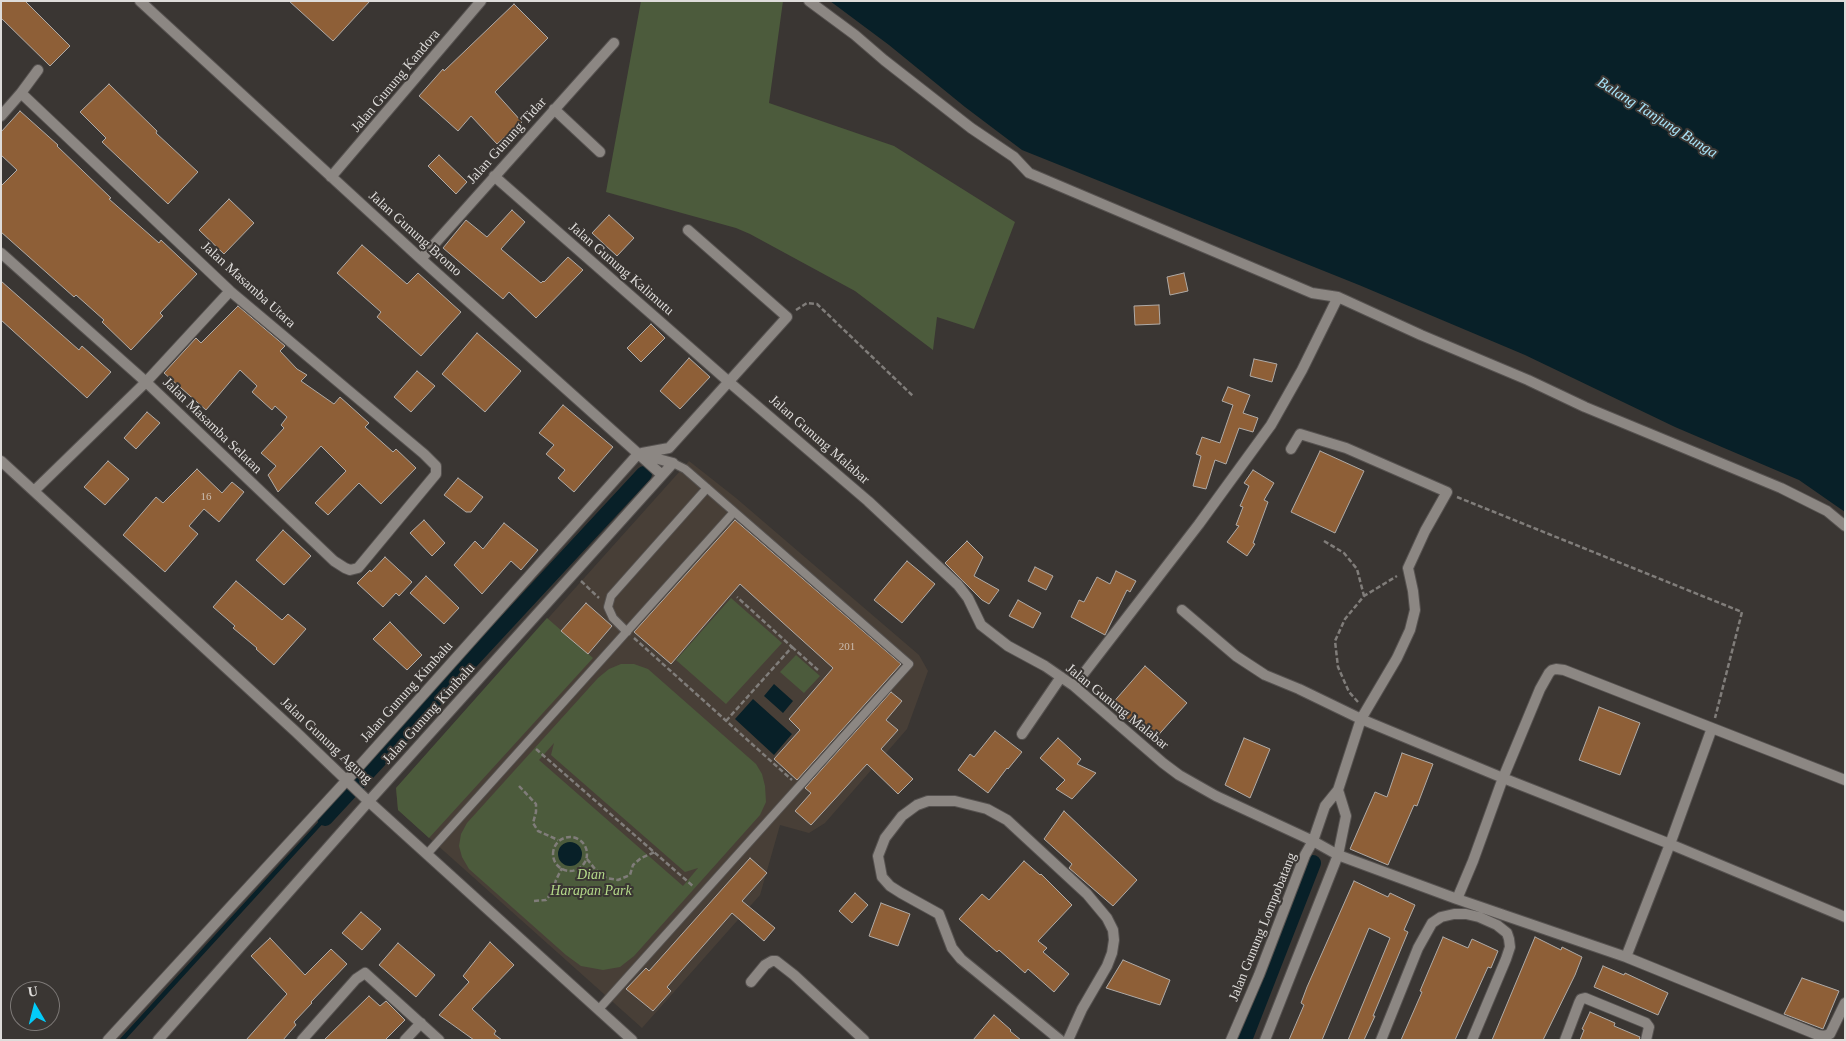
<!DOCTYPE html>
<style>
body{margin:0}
#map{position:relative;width:1846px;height:1041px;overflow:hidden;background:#3a3633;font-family:Georgia,serif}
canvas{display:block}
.frame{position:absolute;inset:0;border:2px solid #dedcda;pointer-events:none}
.north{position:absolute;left:10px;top:981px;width:50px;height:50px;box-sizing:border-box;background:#3a3633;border:1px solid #7c7876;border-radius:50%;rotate:352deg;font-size:14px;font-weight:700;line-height:20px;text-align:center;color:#dedcda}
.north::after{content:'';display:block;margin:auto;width:18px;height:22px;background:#03cbf9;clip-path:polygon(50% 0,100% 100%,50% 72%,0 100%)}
</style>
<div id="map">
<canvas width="1846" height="1041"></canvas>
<div class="frame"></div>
<div class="north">U</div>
</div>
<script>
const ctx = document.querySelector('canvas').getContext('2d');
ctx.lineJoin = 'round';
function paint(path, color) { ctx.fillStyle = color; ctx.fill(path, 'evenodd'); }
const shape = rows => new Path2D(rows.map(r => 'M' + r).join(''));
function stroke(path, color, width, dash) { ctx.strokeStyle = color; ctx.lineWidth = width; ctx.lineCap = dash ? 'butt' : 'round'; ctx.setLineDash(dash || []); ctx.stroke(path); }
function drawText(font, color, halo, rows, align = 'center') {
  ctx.font = font + ' Georgia,serif'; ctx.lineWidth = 4; ctx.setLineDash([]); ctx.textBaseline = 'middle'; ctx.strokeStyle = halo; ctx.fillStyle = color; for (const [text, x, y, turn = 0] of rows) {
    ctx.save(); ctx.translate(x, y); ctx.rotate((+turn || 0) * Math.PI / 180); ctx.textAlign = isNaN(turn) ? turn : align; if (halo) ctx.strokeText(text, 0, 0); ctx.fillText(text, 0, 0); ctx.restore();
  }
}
const built = shape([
 [689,461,736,498,919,655,928,671,907,729,825,823,809,833,780,825,760,895,642,1028,398,810,396,788]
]);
const green = shape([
 [641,1,783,1,769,103,894,146,1015,222,974,329,937,317,933,350,855,291,750,234,736,228,606,192],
 [731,598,782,643,726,704,676,660],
 [547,618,593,658,429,838,398,810,396,788],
 [796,655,820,676,804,693,780,672],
 [621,664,634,664,648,669,756,764,762,774,765,786,766,802,760,815,634,956,620,967,603,970,581,966,566,955,469,869,462,857,459,846,461,834,467,823,598,678,609,669],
 [554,743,551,755,685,872,698,868,683,886,539,760]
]);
const water = shape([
 [830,1,1845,1,1845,512,1799,480,1675,427,1525,355,1359,285,1022,150,965,107,889,45],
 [774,684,793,701,783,713,764,696],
 [753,699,792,734,774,755,735,719],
 '558 854a12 12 0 1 1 24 0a12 12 0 1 1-24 0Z'
]);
const stream = shape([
 [122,1040,325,818]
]);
const canal = shape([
 [325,818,644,474],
 [1244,1040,1313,863]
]);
const building = shape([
 [1,1,25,1,70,46,50,66,1,18,1,1],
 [289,1,370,1,333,41,289,1],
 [514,4,548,38,495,92,522,122,497,144,471,116,458,131,419,96,443,69,444,71,514,4],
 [109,84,157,131,156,133,198,172,168,204,102,142,106,138,80,112,109,84],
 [20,111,58,145,57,146,111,198,109,199,159,243,161,240,197,274,160,313,163,316,131,350,102,322,104,320,76,295,74,297,1,232,1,186,17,170,1,155,1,132,20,111],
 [439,155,467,182,456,194,428,166,439,155],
 [229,199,254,223,224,254,199,230,229,199],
 [512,210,525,222,501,249,541,283,543,281,544,282,568,257,583,270,536,318,509,292,503,299,443,248,466,220,487,237,512,210],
 [609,215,634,238,617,256,592,233,609,215],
 [362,245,407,284,418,273,461,312,421,356,377,317,381,312,337,273,362,245],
 [1184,273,1188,291,1170,295,1167,277,1184,273],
 [1,281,79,350,82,346,111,372,87,398,1,320,1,281],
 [1159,305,1160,324,1135,325,1134,306,1159,305],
 [238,306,285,346,280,351,297,369,307,375,301,381,334,404,340,397,369,423,365,427,393,452,396,449,416,468,381,504,359,483,328,515,315,503,346,471,321,446,278,492,268,475,276,466,261,453,284,428,281,425,287,417,275,406,272,410,252,392,257,386,240,370,206,410,164,373,196,338,201,343,238,306],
 [651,324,665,338,641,362,627,348,651,324],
 [477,333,521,371,485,412,442,374,477,333],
 [689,358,710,377,680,409,660,391,689,358],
 [1254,359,1277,364,1272,382,1250,376,1254,359],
 [417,371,435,386,411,412,394,397,417,371],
 [1228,387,1250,395,1243,413,1258,418,1253,432,1239,428,1226,464,1215,460,1206,489,1193,486,1201,456,1196,454,1202,437,1220,443,1233,405,1222,401,1228,387],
 [563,405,613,447,574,492,558,478,565,470,546,454,554,445,539,433,563,405],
 [147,412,160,423,136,449,124,438,147,412],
 [1320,451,1364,471,1335,533,1291,512,1320,451],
 [108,461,129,479,105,505,84,487,108,461],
 [197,469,222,493,232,482,244,492,219,522,204,509,189,526,198,534,165,572,123,535,156,497,163,503,197,469],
 [1253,470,1274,483,1264,500,1268,502,1253,543,1255,544,1247,556,1227,542,1239,526,1236,525,1243,507,1240,506,1249,486,1244,483,1253,470],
 [458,478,483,497,471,512,466,512,444,495,458,478],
 [424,520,445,543,432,556,410,533,424,520],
 [735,520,901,664,797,780,774,759,800,730,789,719,833,668,740,584,671,664,634,632,735,520],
 [504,523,538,550,521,570,511,561,482,594,454,565,475,541,483,549,504,523],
 [283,530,311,556,284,585,256,560,283,530],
 [967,541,983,557,974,576,999,590,989,604,982,600,945,563,967,541],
 [385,557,412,582,399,596,396,593,383,607,357,583,370,570,371,572,385,557],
 [907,561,935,584,902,623,874,600,907,561],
 [1035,567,1053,576,1046,590,1028,581,1035,567],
 [1116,571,1136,581,1130,592,1127,590,1105,635,1071,617,1079,600,1084,602,1097,577,1110,584,1116,571],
 [426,576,459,608,444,624,410,593,426,576],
 [236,581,282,620,288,614,306,629,274,665,256,649,257,648,233,628,235,626,213,607,236,581],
 [1018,600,1041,613,1033,628,1009,616,1018,600],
 [586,603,612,626,588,654,561,631,586,603],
 [390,622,422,655,407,670,373,639,390,622],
 [1145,666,1187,703,1153,741,1111,705,1145,666],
 [891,692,902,701,886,720,898,730,881,749,913,779,898,794,867,764,811,825,795,811,811,793,805,788,891,692],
 [1599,707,1640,723,1620,775,1579,760,1599,707],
 [995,731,1022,752,1008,769,1007,768,988,793,958,770,970,754,974,757,995,731],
 [1058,738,1081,759,1077,764,1096,773,1072,799,1056,789,1065,780,1040,758,1058,738],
 [1244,738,1270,749,1250,798,1225,785,1244,738],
 [1402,753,1433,764,1417,806,1414,805,1388,865,1350,849,1375,792,1387,797,1402,753],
 [1064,811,1137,880,1113,906,1069,868,1072,864,1044,839,1064,811],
 [750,858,767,873,742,901,775,928,764,941,732,913,667,987,671,991,653,1011,626,989,646,968,649,971,750,858],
 [1024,861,1040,875,1041,874,1072,905,1038,941,1047,948,1043,952,1069,974,1054,992,1028,969,1025,973,999,950,997,952,959,919,982,894,989,900,1024,861],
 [1354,881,1388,897,1390,893,1415,905,1404,930,1408,932,1373,1016,1375,1016,1364,1040,1348,1040,1390,938,1369,928,1322,1040,1289,1040,1304,1005,1301,1003,1307,987,1354,881],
 [855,893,868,905,852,923,839,911,855,893],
 [881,903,910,914,898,946,869,936,881,903],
 [361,912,381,929,362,950,342,933,361,912],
 [1443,937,1468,948,1472,939,1498,951,1491,968,1488,967,1455,1040,1401,1040,1422,992,1420,991,1443,937],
 [1535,937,1561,950,1562,947,1582,957,1575,975,1543,1040,1492,1040,1535,937],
 [270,938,305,975,331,949,347,964,311,1002,312,1003,294,1022,296,1025,283,1040,246,1040,287,994,251,956,270,938],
 [490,942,514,965,472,1009,496,1031,494,1034,502,1040,474,1040,439,1015,469,982,463,976,490,942],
 [398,943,435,975,416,997,379,965,398,943],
 [1123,960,1170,980,1160,1005,1106,988,1123,960],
 [1603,966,1624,975,1625,973,1668,993,1658,1015,1594,987,1603,966],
 [1802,978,1839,991,1823,1029,1784,1014,1802,978],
 [369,996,380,1006,386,1001,405,1020,385,1040,324,1040,369,996],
 [1590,1012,1615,1023,1614,1026,1640,1037,1639,1040,1580,1040,1584,1030,1582,1029,1590,1012],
 [994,1015,1011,1030,1010,1031,1021,1040,973,1040,994,1015]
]);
const path = shape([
 [796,310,807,303,817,304,913,396],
 [1457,497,1742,612,1715,718],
 [1324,541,1344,553,1357,569,1364,596],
 [581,581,599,598],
 [634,638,792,780],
 [792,647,818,670],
 [1358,702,1349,692,1338,667,1335,641,1345,619,1364,596,1397,576],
 [726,721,792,647,737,597],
 [536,749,694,887],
 [519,786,536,804,536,812,533,823,538,831,558,840],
 '553 854a17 17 0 1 1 34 0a17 17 0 1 1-34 0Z',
 [587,859,595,869,606,878,618,880,630,875,633,865,641,858,655,852],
 [534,901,546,900,553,891,556,880,562,868]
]);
const lane = shape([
 [627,632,613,618,608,607,611,596,707,488],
 [427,854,734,512],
 [599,1009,909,664,685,469,673,463]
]);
const street = shape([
 [140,1,421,259,662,475],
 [809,1,855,35,884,60,971,128,1014,157,1029,173,1312,293,1338,297,1421,335,1528,380,1585,407,1781,488,1827,511,1845,526],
 [21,93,38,70],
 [554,109,600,152],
 [1,116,21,93,230,291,424,454,436,466,436,474,358,568,350,570,345,568,334,561,146,382,1,253],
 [494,176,729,382,868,501,958,585,968,598,981,625,1008,646,1045,666,1074,686,1163,763,1179,775,1216,796,1313,841,1338,855,1457,899,1626,957,1818,1035,1824,1036,1830,1034,1845,1003],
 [331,177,481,1],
 [421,259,614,43],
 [669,448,787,317,688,230],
 [642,453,669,448],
 [640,454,673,463],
 [1,461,296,732,366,799,632,1040],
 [35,490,146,382,230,291],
 [1182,610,1236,656,1265,675,1299,689,1361,719,1503,778,1670,844,1712,728,1564,670,1556,669,1552,670,1549,673,1540,689,1503,778,1473,861,1457,899],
 [1074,686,1199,524,1271,425,1302,370,1338,297],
 [1712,728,1845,780],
 [1022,734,1061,677],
 [1626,957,1670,844,1845,917],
 [751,982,765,965,772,961,776,961,794,975,864,1040],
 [108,1040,346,781,638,454],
 [158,1040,369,801,673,463],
 [302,1040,356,979,365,973,439,1040],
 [405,1040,421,1023],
 [1060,1040,961,959,952,948,939,914,901,893,890,886,882,877,878,856,885,838,902,816,917,805,928,801,955,801,987,809,1007,820,1087,894,1107,918,1113,930,1114,940,1112,953,1107,966,1082,1009,1068,1040],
 [1231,1040,1259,975,1305,855,1313,841,1325,806,1338,790,1361,719,1397,658,1410,630,1415,610,1413,591,1408,568,1425,531,1447,492,1346,448,1300,434,1291,449],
 [1265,1040,1338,855,1346,816,1338,790],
 [1381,1040,1418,948,1432,923,1441,917,1454,914,1466,914,1479,917,1497,925,1507,933,1509,939,1510,947,1506,959,1472,1040],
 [1565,1040,1579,1003,1581,999,1585,998,1646,1023,1649,1027,1646,1040]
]);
const numberNames = [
 ["16",206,497],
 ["201",847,647]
];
const streetNames = [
 ["Jalan Gunung Kandora",396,81,-50],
 ["Jalan Gunung Tidar",507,141,-48],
 ["Jalan Gunung Bromo",415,234,42],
 ["Jalan Gunung Kalimutu",621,269,41],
 ["Jalan Masamba Utara",248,285,42],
 ["Jalan Masamba Selatan",212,426,44],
 ["Jalan Gunung Malabar",819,440,41],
 ["Jalan Gunung Kimbalu",407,692,-48],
 ["Jalan Gunung Malabar",1117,707,39],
 ["Jalan Gunung Kinibalu",429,714,-48],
 ["Jalan Gunung Agung",326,741,43],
 ["Jalan Gunung Lompobatang",1263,927,-68]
];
const parkNames = [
 ["Dian",591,875],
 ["Harapan Park",591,891]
];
const waterNames = [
 ["Balang Tanjung Bunga",1657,118,32]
];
paint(built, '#483f37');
paint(green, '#4c5b3c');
paint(water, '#082028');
stroke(stream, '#082028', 4.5);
stroke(canal, '#082028', 16);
paint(building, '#8e5f37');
stroke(building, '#b0aba7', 1);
stroke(lane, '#565250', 10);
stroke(street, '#565250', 12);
stroke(path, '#807d7a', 2.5, [5, 2.5]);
stroke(lane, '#8c8783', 8);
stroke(street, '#8c8783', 10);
drawText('11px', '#cabdb1', null, numberNames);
drawText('14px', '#dedcda', '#3a3633', streetNames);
drawText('italic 14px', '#b5da8a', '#3a3633', parkNames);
drawText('italic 15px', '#a9e5fa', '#3a3633', waterNames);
</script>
